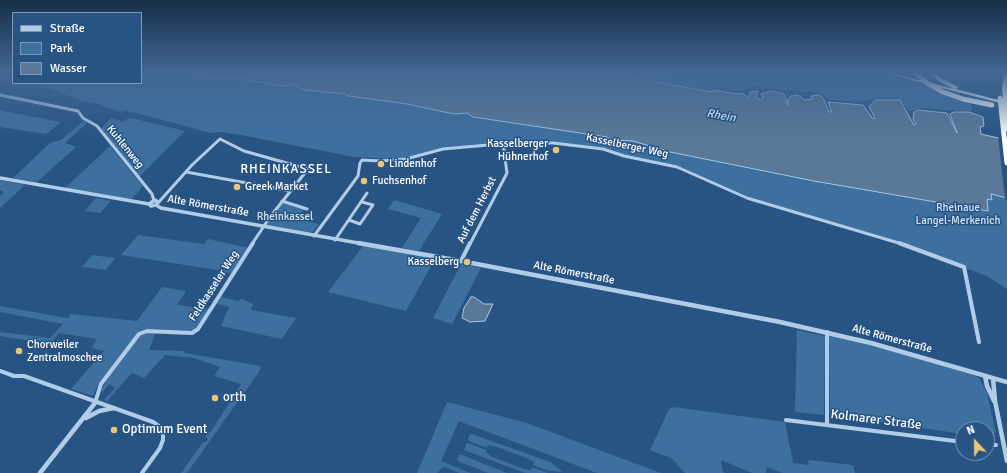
<!DOCTYPE html>
<meta charset="utf-8">
<style>
body{margin:0}
#map{position:relative;width:1007px;height:473px;overflow:hidden;background:#285483;font-family:Signika,sans-serif}
canvas{display:block}
.legend{position:absolute;left:12px;top:12px;width:130px;height:72px;box-sizing:border-box;background:#285483;border:1px solid #7e98b5;margin:0;padding:5px 7px;list-style:none;font-size:12px;color:#fff}
.legend li{display:flex;align-items:center;gap:8px;height:20px}
.legend b{width:20px;border:1px solid #7e98b5}
.north{position:absolute;left:955px;top:421px;width:40px;height:40px;box-sizing:border-box;background:#285483;border:1px solid #7e98b5;border-radius:50%;rotate:338deg;font-size:11px;font-weight:700;line-height:16px;text-align:center;color:#fff}
.north::after{content:'';display:block;margin:auto;width:14px;height:18px;background:#eec577;clip-path:polygon(50% 0,100% 100%,50% 72%,0 100%)}
</style>
<div id="map">
<canvas width="1007" height="473"></canvas>
<ul class="legend">
<li><b style="height:5px;background:#b1cce7"></b>Straße</li>
<li><b style="height:11px;background:#3d6f9f"></b>Park</li>
<li><b style="height:11px;background:#5a7998"></b>Wasser</li>
</ul>
<div class="north">N</div>
</div>
<script>
const ctx = document.querySelector('canvas').getContext('2d');
ctx.lineJoin = 'round';
function paint(path, color) { ctx.fillStyle = color; ctx.fill(path, 'evenodd'); }
const shape = rows => new Path2D(rows.map(r => 'M' + r).join(''));
function stroke(path, color, width, dash) { ctx.strokeStyle = color; ctx.lineWidth = width; ctx.lineCap = dash ? 'butt' : 'round'; ctx.setLineDash(dash || []); ctx.stroke(path); }
function drawText(font, color, halo, rows, align = 'center') {
  ctx.font = font + ' Signika,sans-serif'; ctx.lineWidth = 3; ctx.setLineDash([]); ctx.textBaseline = 'middle'; ctx.strokeStyle = halo; ctx.fillStyle = color; for (const [text, x, y, turn = 0] of rows) {
    ctx.save(); ctx.translate(x, y); ctx.rotate((+turn || 0) * Math.PI / 180); ctx.textAlign = isNaN(turn) ? turn : align; if (halo) ctx.strokeText(text, 0, 0); ctx.fillText(text, 0, 0); ctx.restore();
  }
}
const green = shape([
 [141,72,417,72,1007,173,1007,289,987,276,884,239,730,191,687,170,628,156,605,149,530,142,438,149,411,157,394,159,354,157,241,135,221,132,211,133,124,110,122,112,103,106,97,103,83,101,33,83,141,83],
 [687,72,878,72,925,85,940,94,971,104,972,111,941,110,923,108,911,111,909,111,901,100,898,99,879,98,859,102,832,100,827,99,823,94,813,92,775,89,757,86,737,91,714,88,711,89,712,91,636,79,657,74,660,75],
 [0,110,3,111,61,122,46,134,0,127],
 [111,118,123,122,127,119,131,118,185,131,139,177,101,128],
 [83,121,87,123,65,143,76,147,37,182,13,178,50,143,61,140],
 [110,146,143,186,130,201,65,188],
 [0,180,25,185,0,208,0,196,4,192,0,190],
 [96,198,111,201,100,213,85,211],
 [394,200,442,214,419,251,402,248,421,218,388,209],
 [283,202,304,209,297,219,319,224,314,231,309,234,266,226],
 [138,235,204,244,208,239,249,248,232,273,223,272,224,271,121,255],
 [363,246,436,257,406,311,328,292],
 [92,255,115,258,106,270,82,267],
 [461,264,481,268,452,324,433,318],
 [162,287,186,291,177,305,209,309,195,330,187,331,148,329,139,332,97,387,93,396,71,389,104,351,91,348,97,339,59,333,50,344,0,336,0,332,50,338,63,324,0,312,0,306,66,318,68,318,71,314,137,321],
 [221,297,238,301,242,299,253,304,251,310,296,318,282,339,221,326,229,307,217,304],
 [797,330,825,336,824,415,795,412],
 [145,332,190,335,155,334,149,350,183,351,185,353,261,366,259,372,187,473,181,473,203,442,206,442,208,439,205,437,207,434,212,430,241,384,214,376,220,367,194,358,165,355,144,378,132,373,107,401,104,400,115,388,109,384,102,393,102,389,106,381,141,334],
 [829,335,888,350,972,374,979,378,987,393,996,433,987,434,987,429,963,429,963,434,830,415],
 [447,402,527,423,661,473,597,473,459,421,441,461,470,473,459,473,445,467,440,469,437,473,417,473],
 [674,407,785,422,793,463,809,465,808,460,853,465,855,473,782,473,767,467,766,473,752,473,721,460,722,470,725,473,685,473,671,458,650,450,669,409],
 [470,434,472,434,550,462,563,472,550,471,533,465,534,462,527,458,494,446,488,445,487,448,469,441,468,438],
 [469,443,486,450,486,452,492,457,524,469,531,470,532,467,548,473,525,473,464,450,466,444],
 [459,455,462,455,507,473,488,473,460,462,457,460]
]);
const water = shape([
 [193,72,687,72,660,75,657,74,636,78,636,79,713,92,714,90,737,94,743,93,748,99,750,92,758,91,756,97,760,100,763,98,761,94,772,91,784,94,788,105,788,99,791,96,798,95,805,100,812,99,811,96,817,95,821,96,824,100,829,112,831,112,831,110,828,102,863,105,873,119,875,118,869,107,875,100,900,100,914,125,916,124,913,119,914,112,918,110,947,113,957,133,950,114,954,112,969,112,983,117,984,126,980,127,981,134,1007,140,1007,198,991,194,992,200,987,199,988,211,814,181,670,152,633,141,612,140,607,137,473,117,467,113,455,114,444,112,407,104,349,96,344,94,304,90,293,85,284,86,241,79,208,79,204,76,196,76,195,73,193,72],
 [471,297,474,297,484,304,493,304,485,321,470,322,462,318,464,308,471,297]
]);
const pier = shape([
 [998,136,1007,138,1007,200,1005,199]
]);
const minorFar1 = shape([
 [0,95,78,111,83,118,97,126,152,194,154,201],
 [186,172,291,191],
 [282,201,307,209],
 [158,203,192,165,220,139,244,151,308,169,270,217,252,244],
 [349,220,360,224,373,205,362,202],
 [314,236,358,176,360,163,362,160,380,161,406,159,443,149,511,143,553,143,603,149,624,156,677,167,747,198,902,244],
 [335,240,367,193],
 [470,244,507,173,503,143]
]);
const minor = shape([
 [899,243,964,267,979,342],
 [461,261,470,243],
 [827,332,827,425],
 [0,371,14,376,24,376,153,422,160,427,163,433,163,440,160,448,142,473],
 [95,403,101,384,139,334,147,331,192,333,198,329,253,243],
 [786,420,963,442],
 [987,445,996,445]
]);
const tertiaryFar1 = shape([
 [0,178,149,204],
 [155,200,158,202,156,205,151,206,149,204,155,200],
 [156,205,161,208,364,244]
]);
const tertiary = shape([
 [358,243,461,261,780,322,871,343,1007,382],
 [985,376,987,386,994,401],
 [993,378,995,401,1007,461],
 [86,418,99,411,114,408],
 [40,473,95,403]
]);
const motorway = shape([
 [880,72,889,72,954,89,937,80,929,72,934,72,941,78,958,87,958,88,956,89,1006,102,1006,103,1004,104,880,72],
 [1004,72,1007,72,1007,100,1005,100,1003,99,1002,89,1004,72]
]);
const motorwayBridge = shape([
 [915,72,927,83,943,92,963,99,992,105],
 [1000,98,1007,163],
 [1005,99,1007,129]
]);
const markers = [
 [556,150,4,"#eec577"],
 [381,164,4,"#eec577"],
 [364,181,4,"#eec577"],
 [237,187,4,"#eec577"],
 [467,262,4,"#eec577"],
 [19,351,4,"#eec577"],
 [215,398,4,"#eec577"],
 [114,430,4,"#eec577"]
];
const poiNames = [
 ["Kasselberger",548,144,"right"],
 ["Hühnerhof",548,157,"right"],
 ["Lindenhof",389,164],
 ["Fuchsenhof",372,181],
 ["Greek Market",245,187],
 ["Kasselberg",459,262,"right"],
 ["Chorweiler",27,345],
 ["Zentralmoschee",27,358]
];
const streetNames = [
 ["Kasselberger Weg",627,146,12],
 ["Kuhlenweg",125,147,51],
 ["Alte Römerstraße",208,206,10],
 ["Auf dem Herbst",477,210,-63],
 ["Alte Römerstraße",574,273,11],
 ["Feldkasseler Weg",214,286,-57],
 ["Alte Römerstraße",892,339,15]
];
const parkNames = [
 ["Rheinaue",958,208],
 ["Langel-Merkenich",958,221],
 ["Rheinkassel",285,217]
];
const waterNames = [
 ["Rhein",721,116,10]
];
const quarterNames = [
 ["RHEINKASSEL",286,170]
];
const nearPoinames = [
 ["orth",223,398],
 ["Optimum Event",122,430]
];
const nearStreetnames = [
 ["Kolmarer Straße",876,420,7]
];
paint(green, '#3d6f9f');
paint(water, '#5a7998');
stroke(water, '#a5c7e7', 1);
paint(pier, '#285483');
stroke(minorFar1, '#b1cce7', 3);
stroke(minor, '#b1cce7', 4);
stroke(tertiaryFar1, '#b1cce7', 3.5);
stroke(tertiary, '#b1cce7', 4.5);
paint(motorway, '#fff');
stroke(motorwayBridge, '#fff', 5);
const sky = ctx.createLinearGradient(0, 0, 0, 139);
sky.addColorStop(0, '#162e48');
sky.addColorStop(0.52, '#426793');
sky.addColorStop(1, '#42679300');
ctx.fillStyle = sky;
ctx.fillRect(0, 0, 1007, 139);
for (const [x, y, r, color] of markers) { const dot = new Path2D(); dot.arc(x, y, r, 0, 2 * Math.PI); ctx.fillStyle = color; ctx.fill(dot); stroke(dot, '#285483', 1.5); }
drawText('11px', '#fff', '#285483', poiNames, 'left');
drawText('11px', '#fff', '#285483', streetNames);
drawText('11px', '#d4e5f5', '#285483', parkNames);
drawText('italic 12px', '#bcd6ee', '#285483', waterNames);
ctx.letterSpacing = '1px';
drawText('13px', '#fff', '#285483', quarterNames);
ctx.letterSpacing = '0px';
drawText('13px', '#fff', '#285483', nearPoinames, 'left');
drawText('13px', '#fff', '#285483', nearStreetnames);
</script>
